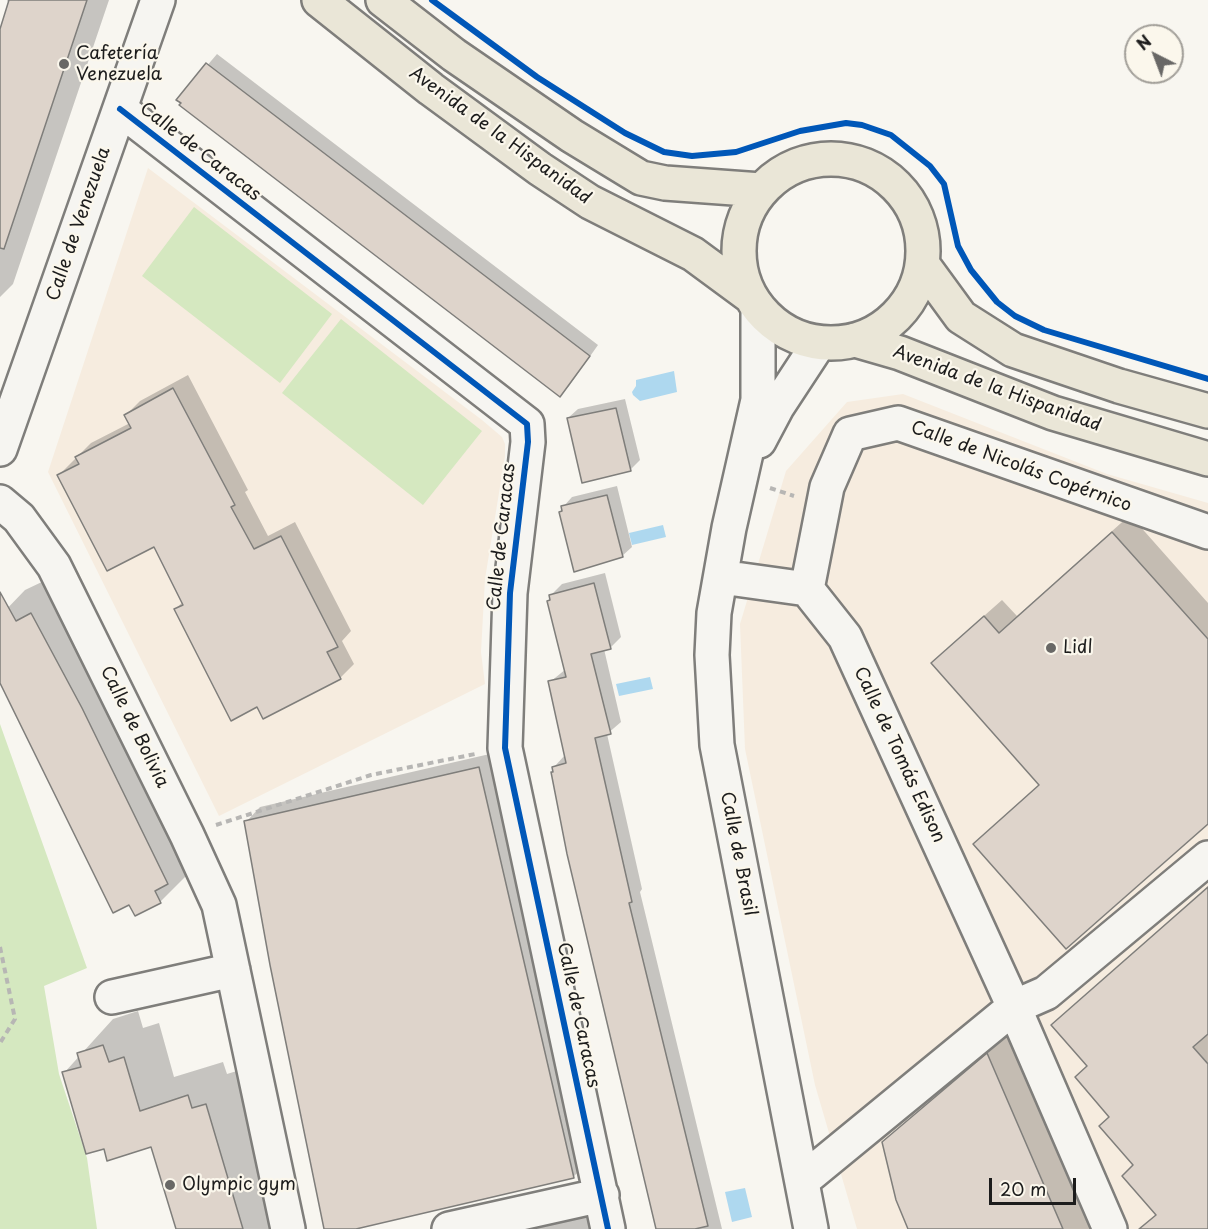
<!DOCTYPE html>
<meta charset="utf-8">
<style>
body{margin:0}
#map{position:relative;width:1208px;height:1229px;overflow:hidden;background:#f8f6f0;font-family:"Playpen Sans",sans-serif}
canvas{display:block}
.north{position:absolute;left:1124px;top:24px;width:60px;height:60px;box-sizing:border-box;background:#fbf7ec;border:2px solid #a29f99;border-radius:50%;rotate:318deg;font-size:16px;font-weight:700;line-height:24px;text-align:center;color:#1c1c1c}
.north::after{content:'';display:block;margin:auto;width:21px;height:27px;background:#696866;clip-path:polygon(50% 0,100% 100%,50% 72%,0 100%)}
.scale{position:absolute;left:989px;top:1178px;width:87px;height:27px;box-sizing:border-box;border:3px solid #1c1c1c;border-top:0;padding-left:8px;font-size:18px;line-height:21px;white-space:nowrap;color:#1c1c1c;-webkit-text-stroke:4px #fbf7ec;paint-order:stroke}
</style>
<div id="map">
<canvas width="1208" height="1229"></canvas>
<div class="north">N</div>
<div class="scale">20 m</div>
</div>
<script>
const ctx = document.querySelector('canvas').getContext('2d');
ctx.lineJoin = 'round';
function paint(path, color) { ctx.fillStyle = color; ctx.fill(path, 'evenodd'); }
const shape = rows => new Path2D(rows.map(r => 'M' + r).join(''));
function stroke(path, color, width, dash) { ctx.strokeStyle = color; ctx.lineWidth = width; ctx.lineCap = dash ? 'butt' : 'round'; ctx.setLineDash(dash || []); ctx.stroke(path); }
function drawText(font, color, halo, rows, align = 'center') {
  ctx.font = font + ' "Playpen Sans",sans-serif'; ctx.lineWidth = 4.5; ctx.setLineDash([]); ctx.textBaseline = 'middle'; ctx.strokeStyle = halo; ctx.fillStyle = color; for (const [text, x, y, turn = 0] of rows) {
    ctx.save(); ctx.translate(x, y); ctx.rotate((+turn || 0) * Math.PI / 180); ctx.textAlign = isNaN(turn) ? turn : align; if (halo) ctx.strokeText(text, 0, 0); ctx.fillText(text, 0, 0); ctx.restore();
  }
}
const built = shape([
 [148,168,482,420,502,437,505,444,505,456,485,579,481,652,485,684,219,816,48,472],
 [903,394,1107,474,1208,503,1208,1229,857,1229,815,1085,745,749,740,624,786,471,847,402]
]);
const green = shape([
 [194,207,332,314,280,383,142,276],
 [341,319,482,431,423,505,282,393],
 [0,724,87,968,44,986,59,1074,87,1158,97,1229,0,1229]
]);
const water = shape([
 [674,371,677,392,640,401,633,395,632,392,636,386,636,380],
 [663,525,666,537,632,545,629,533],
 [650,677,653,689,619,696,616,684],
 [745,1188,752,1217,732,1222,725,1192]
]);
const shadow = shape([
 [7,0,109,0,13,284,0,297,0,31,9,5],
 [217,54,598,345,569,386,560,395,178,100],
 [188,375,248,490,245,492,268,536,295,522,351,631,342,641,354,664,340,678,258,705,175,609,183,602,154,545,59,475,91,443,130,423,126,415,140,401],
 [625,399,640,460,630,470,568,418,578,409],
 [617,486,632,547,622,556,563,507,572,497],
 [1130,515,1208,603,1208,822,975,844,1040,784,950,646,1002,600,1017,616],
 [605,573,621,637,610,648,604,649,621,722,607,734,642,889,640,892,722,1229,659,1229,554,767,565,755,549,687,550,682,566,669,551,595,562,584],
 [46,580,195,867,160,902,0,682,0,616,25,590],
 [494,753,588,1163,573,1177,344,1229,326,1229,246,822,260,807],
 [1208,886,1208,1229,1149,1229,1146,1225,1157,1214,1135,1165,1088,1066,1053,1025],
 [138,1011,143,1028,159,1023,174,1077,223,1062,227,1074,240,1070,286,1229,176,1229,152,1146,105,1147,64,1073,113,1019],
 [1007,1036,1090,1229,910,1229,883,1142],
 [599,1212,602,1229,512,1229]
]);
const building = shape([
 [9,0,87,0,4,249,0,248,0,29,9,0],
 [206,63,590,356,560,397,179,105,181,103,176,100,206,63],
 [173,388,235,505,231,507,254,549,281,536,338,647,327,652,341,679,263,719,257,707,231,721,174,609,183,605,154,547,107,571,57,475,79,464,75,457,131,428,124,415,173,388],
 [616,408,631,471,582,483,567,418,616,408],
 [607,495,623,557,574,572,559,512,562,511,561,506,607,495],
 [1112,532,1208,639,1208,824,1066,949,973,844,1039,785,931,663,984,616,999,633,1112,532],
 [594,583,611,649,591,654,611,734,595,738,632,902,629,903,708,1226,695,1229,656,1229,567,854,551,772,553,772,552,767,566,763,548,681,566,677,547,601,550,600,549,595,594,583],
 [0,592,16,621,31,613,82,708,168,884,155,891,161,903,135,916,129,905,113,913,0,683,0,592],
 [479,767,574,1178,356,1229,324,1229,270,965,244,821,479,767],
 [1208,887,1208,1034,1193,1047,1208,1064,1208,1229,1139,1229,1156,1215,1122,1176,1133,1165,1099,1126,1109,1117,1075,1077,1087,1066,1051,1025,1208,887],
 [103,1045,109,1062,124,1057,140,1111,188,1095,192,1108,206,1104,243,1229,176,1229,151,1147,107,1161,104,1149,86,1154,62,1072,81,1067,77,1053,103,1045],
 [987,1053,1063,1229,908,1229,896,1200,882,1142,987,1053]
]);
const path = shape([
 [770,488,794,496],
 [216,825,371,775,475,754],
 [0,947,15,1019,0,1043]
]);
const minor = shape([
 [120,109,527,424,528,442,510,593,505,748,608,1229],
 [758,308,758,400,729,528,714,613,712,655,717,745,811,1229],
 [759,441,777,407,819,343],
 [0,449,158,0],
 [0,502,19,518,54,566,187,835,219,905,288,1229],
 [721,577,807,589,845,637,1014,1007,1110,1229],
 [807,589,827,487,850,434,898,423,1208,532],
 [112,997,233,970],
 [802,1181,1014,1007,1046,993,1208,858],
 [449,1229,602,1195]
]);
const major = shape([
 [319,0,431,89,540,169,590,202,693,254,750,296],
 [383,0,454,55,572,136,641,178,665,183,761,190],
 '739 251a92 92 0 1 1 184 0a92 92 0 1 1-184 0Z',
 [923,265,961,317,1013,350,1119,386,1208,411],
 [855,340,900,353,1053,413,1208,459]
]);
const cycleway = shape([
 [432,0,537,77,625,133,664,152,692,156,736,152,800,131,846,123,862,125,891,135,930,166,944,184,958,246,971,270,997,302,1015,316,1044,330,1208,379],
 [120,109,527,424,528,442,510,593,505,748,608,1229]
]);
const markers = [
 [64,64,6,"#696866"],
 [1051,648,6,"#696866"],
 [170,1185,6,"#696866"]
];
const poiNames = [
 ["Cafetería",76,54],
 ["Venezuela",76,75],
 ["Lidl",1063,648],
 ["Olympic gym",182,1185]
];
const streetNames = [
 ["Avenida de la Hispanidad",500,136,36],
 ["Calle de Caracas",200,152,38],
 ["Calle de Venezuela",79,224,-71],
 ["Avenida de la Hispanidad",997,389,20],
 ["Calle de Nicolás Copérnico",1021,467,20],
 ["Calle de Caracas",502,537,-84],
 ["Calle de Bolivia",134,727,64],
 ["Calle de Tomás Edison",899,755,65],
 ["Calle de Brasil",738,854,79],
 ["Calle de Caracas",578,1015,78]
];
paint(built, '#f6ecdf');
paint(green, '#d5e8c0');
paint(water, '#aed8ef');
paint(shadow, '#0003');
paint(building, '#ded4cb');
stroke(building, '#7f7e7b', 1.5);
stroke(minor, '#7f7e7b', 38);
stroke(major, '#7f7e7b', 38);
stroke(path, '#b7b6b4', 4, [6, 4.5]);
stroke(minor, '#f6f5f1', 33);
stroke(major, '#eae6d7', 33);
stroke(cycleway, '#0057b8', 6);
for (const [x, y, r, color] of markers) { const dot = new Path2D(); dot.arc(x, y, r, 0, 2 * Math.PI); ctx.fillStyle = color; ctx.fill(dot); stroke(dot, '#fbf7ec', 2); }
drawText('18px', '#1c1c1c', '#fbf7ec', poiNames, 'left');
drawText('18px', '#1c1c1c', '#fbf7ec', streetNames);
</script>
